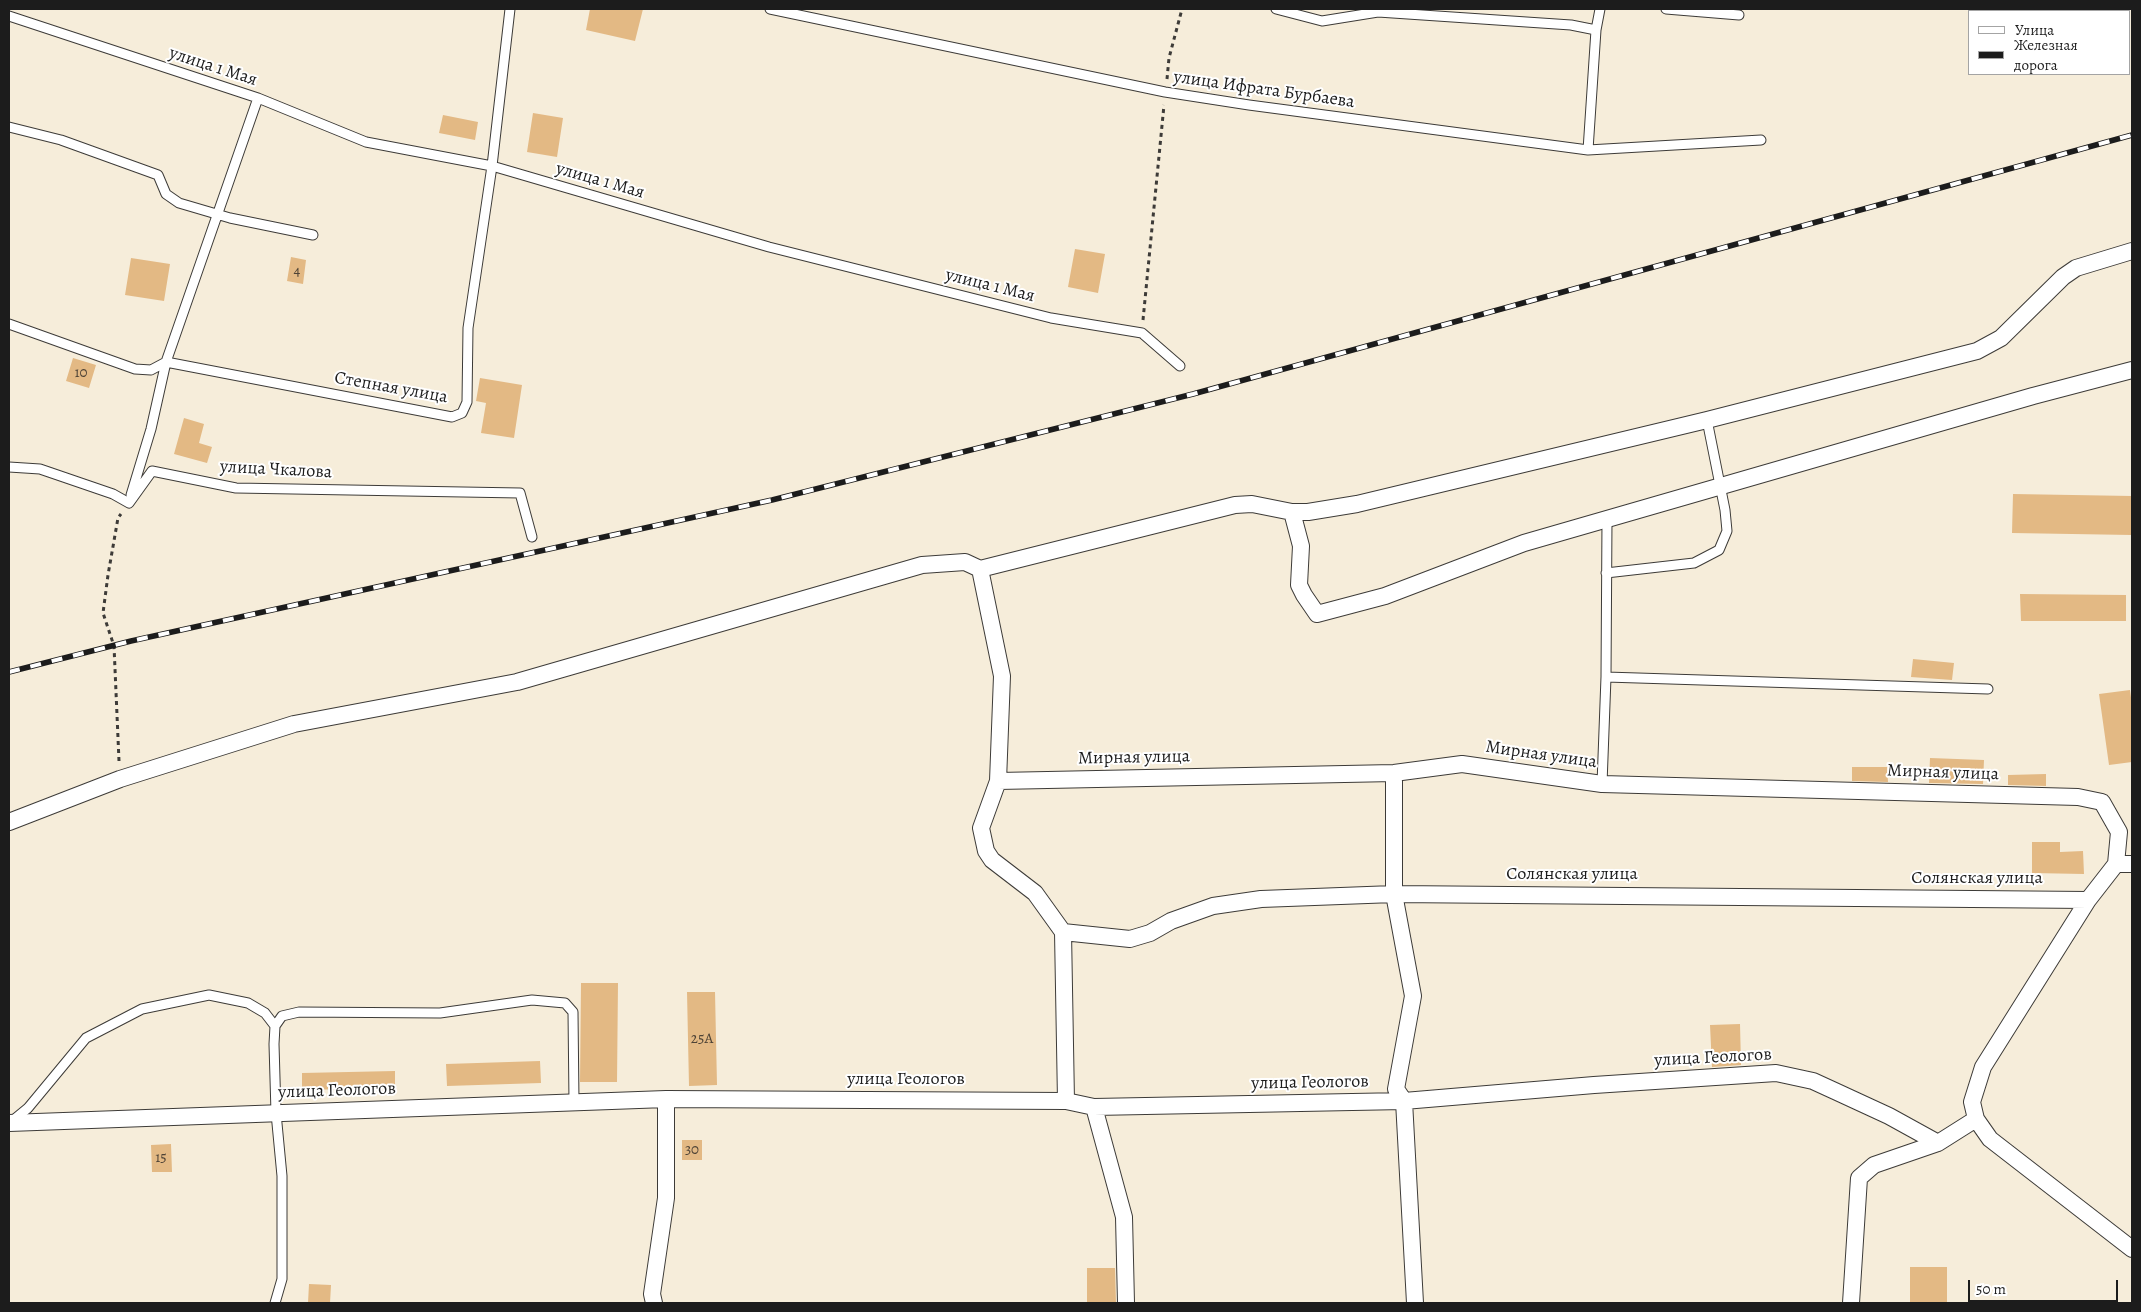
<!DOCTYPE html>
<meta charset="utf-8">
<style>
body{margin:0}
#map{position:relative;width:2141px;height:1312px;overflow:hidden;background:#f6edda;font-family:Alegreya,serif}
canvas{display:block}
.frame{position:absolute;inset:0;border:10px solid #1c1c1c;pointer-events:none}
.legend{position:absolute;left:1968px;top:10px;width:162px;height:65px;box-sizing:border-box;background:#fff;border:1px solid #a4a4a4;margin:0;padding:6px 9px;list-style:none;font-size:15px;color:#1c1c1c}
.legend li{display:flex;align-items:center;gap:10px;height:25px}
.legend b{width:25px;border:1px solid #a4a4a4}
.scale{position:absolute;left:1968px;top:1280px;width:150px;height:22px;box-sizing:border-box;border:2px solid #1c1c1c;border-top:0;padding-left:6px;font-size:15px;line-height:18px;white-space:nowrap;color:#1c1c1c;-webkit-text-stroke:4px #fff;paint-order:stroke}
</style>
<div id="map">
<canvas width="2141" height="1312"></canvas>
<div class="frame"></div>
<ul class="legend">
<li><b style="height:6px;background:#fff"></b>Улица</li>
<li><b style="height:6px;background:#1c1c1c"></b>Железная дорога</li>
</ul>
<div class="scale">50 m</div>
</div>
<script>
const ctx = document.querySelector('canvas').getContext('2d');
ctx.lineJoin = 'round';
function paint(path, color) { ctx.fillStyle = color; ctx.fill(path, 'evenodd'); }
const shape = rows => new Path2D(rows.map(r => 'M' + r).join(''));
function stroke(path, color, width, dash) { ctx.strokeStyle = color; ctx.lineWidth = width; ctx.lineCap = dash ? 'butt' : 'round'; ctx.setLineDash(dash || []); ctx.stroke(path); }
function drawText(font, color, halo, rows, align = 'center') {
  ctx.font = font + ' Alegreya,serif'; ctx.lineWidth = 4; ctx.setLineDash([]); ctx.textBaseline = 'middle'; ctx.strokeStyle = halo; ctx.fillStyle = color; for (const [text, x, y, turn = 0] of rows) {
    ctx.save(); ctx.translate(x, y); ctx.rotate((+turn || 0) * Math.PI / 180); ctx.textAlign = isNaN(turn) ? turn : align; if (halo) ctx.strokeText(text, 0, 0); ctx.fillText(text, 0, 0); ctx.restore();
  }
}
const building = shape([
 [590,9,643,9,635,41,586,30],
 [533,113,563,118,557,157,527,152],
 [443,115,478,122,475,140,439,133],
 [1075,249,1105,254,1098,293,1068,287],
 [291,257,306,260,303,284,287,281],
 [131,258,170,264,164,301,125,295],
 [73,358,96,365,89,388,66,381],
 [480,378,522,385,514,438,481,433,486,403,476,401],
 [184,418,204,424,199,443,212,447,207,463,174,454],
 [2013,494,2132,496,2132,535,2012,533],
 [2020,594,2126,595,2126,621,2021,621],
 [1913,659,1954,663,1952,680,1911,677],
 [2130,690,2132,705,2132,762,2109,765,2099,694],
 [1930,758,1984,760,1983,784,1929,783],
 [1852,767,1887,767,1888,782,1852,781],
 [2046,774,2046,786,2008,785,2008,775],
 [2032,842,2060,842,2060,852,2083,851,2084,874,2032,873],
 [581,983,618,983,617,1082,580,1082],
 [687,992,715,992,717,1085,689,1086],
 [1740,1024,1741,1065,1712,1067,1710,1025],
 [540,1061,541,1083,447,1086,446,1064],
 [395,1071,395,1088,302,1090,302,1073],
 [682,1140,702,1140,702,1160,682,1160],
 [171,1144,172,1172,152,1172,151,1145],
 [1910,1267,1947,1267,1947,1303,1910,1303],
 [1087,1268,1115,1268,1116,1303,1087,1303],
 [309,1284,331,1285,330,1303,308,1303]
]);
const path = shape([
 [1167,79,1169,58,1182,9],
 [1143,320,1164,105],
 [119,761,114,646,103,613,108,575,118,518,121,514]
]);
const service = shape([
 [770,9,1165,92,1249,105,1588,150,1761,140],
 [1276,9,1322,21,1378,12,1571,25,1596,30,1588,150],
 [1666,9,1739,15],
 [9,16,258,98,366,142,492,166,769,247,1051,318,1142,333,1180,366],
 [1596,30,1600,9],
 [9,127,61,140,158,175,166,194,179,203,230,218,313,235],
 [9,324,135,369,151,370,166,362,452,417,462,413,467,402,468,328,492,166,510,9],
 [9,467,40,469,113,494,129,503,152,471,236,488,520,493,532,537],
 [131,495,151,429,166,362,258,98],
 [1606,573,1694,563,1719,550,1727,531,1725,510,1707,420],
 [1606,677,1988,689],
 [1602,784,1606,677,1607,520],
 [11,1122,28,1108,86,1038,142,1009,209,995,248,1003,265,1013,275,1026],
 [275,1303,282,1279,282,1176,276,1113,274,1044,275,1026,282,1016,299,1012,440,1013,532,1000,565,1003,573,1012,574,1102]
]);
const minor = shape([
 [1292,512,1301,546,1299,585,1304,595,1317,614,1385,596,1524,543,2033,396,2132,370],
 [980,569,1002,676,998,781,981,828,986,851,992,860,1035,893,1063,932,1066,1101],
 [1394,773,1394,894,1413,996,1396,1089,1404,1101,1415,1303],
 [998,781,1394,773,1462,764,1602,784,2078,797,2102,802,2119,832,2116,864],
 [9,822,120,779,294,724,517,682,922,565,965,562,980,569,1235,505,1252,504,1292,512,1308,512,1357,504,1707,420,1977,351,2001,338,2063,277,2076,268,2132,251],
 [2132,864,2116,864,2088,900,1983,1067,1972,1102,1976,1119,1990,1139,2132,1249],
 [1063,932,1130,939,1150,933,1171,921,1213,906,1261,899,1394,894,2088,900],
 [1094,1107,1124,1217,1126,1303],
 [9,1123,666,1099,1066,1101,1094,1107,1404,1101,1594,1085,1776,1073,1813,1081,1837,1092,1889,1116,1938,1143],
 [654,1303,652,1294,666,1198,666,1099],
 [1851,1303,1859,1178,1874,1165,1938,1143,1976,1119]
]);
const rail = shape([
 [9,672,131,641,772,500,1193,394,2132,135]
]);
const numberNames = [
 ["4",297,271],
 ["10",81,373],
 ["25А",702,1039],
 ["30",692,1150],
 ["15",161,1158]
];
const streetNames = [
 ["улица 1 Мая",213,67,18],
 ["улица Ифрата Бурбаева",1264,90,8],
 ["улица 1 Мая",600,181,16],
 ["улица 1 Мая",990,286,14],
 ["Степная улица",391,388,10],
 ["улица Чкалова",276,470,3],
 ["Мирная улица",1541,755,8],
 ["Мирная улица",1134,758,-1],
 ["Мирная улица",1943,773,2],
 ["Солянская улица",1572,875],
 ["Солянская улица",1977,879],
 ["улица Геологов",1713,1058,-3],
 ["улица Геологов",906,1080],
 ["улица Геологов",1310,1083,-1],
 ["улица Геологов",337,1091,-2]
];
paint(building, '#e3b984');
stroke(service, '#3d3b38', 11);
stroke(minor, '#3d3b38', 18);
stroke(path, '#3d3b38', 3, [4, 4]);
stroke(service, '#fff', 9);
stroke(minor, '#fff', 16);
stroke(rail, '#1c1c1c', 5.5);
stroke(rail, '#fff', 4, [11]);
drawText('15px', '#4e4336', null, numberNames);
drawText('18px', '#1c1c1c', '#fff', streetNames);
</script>
